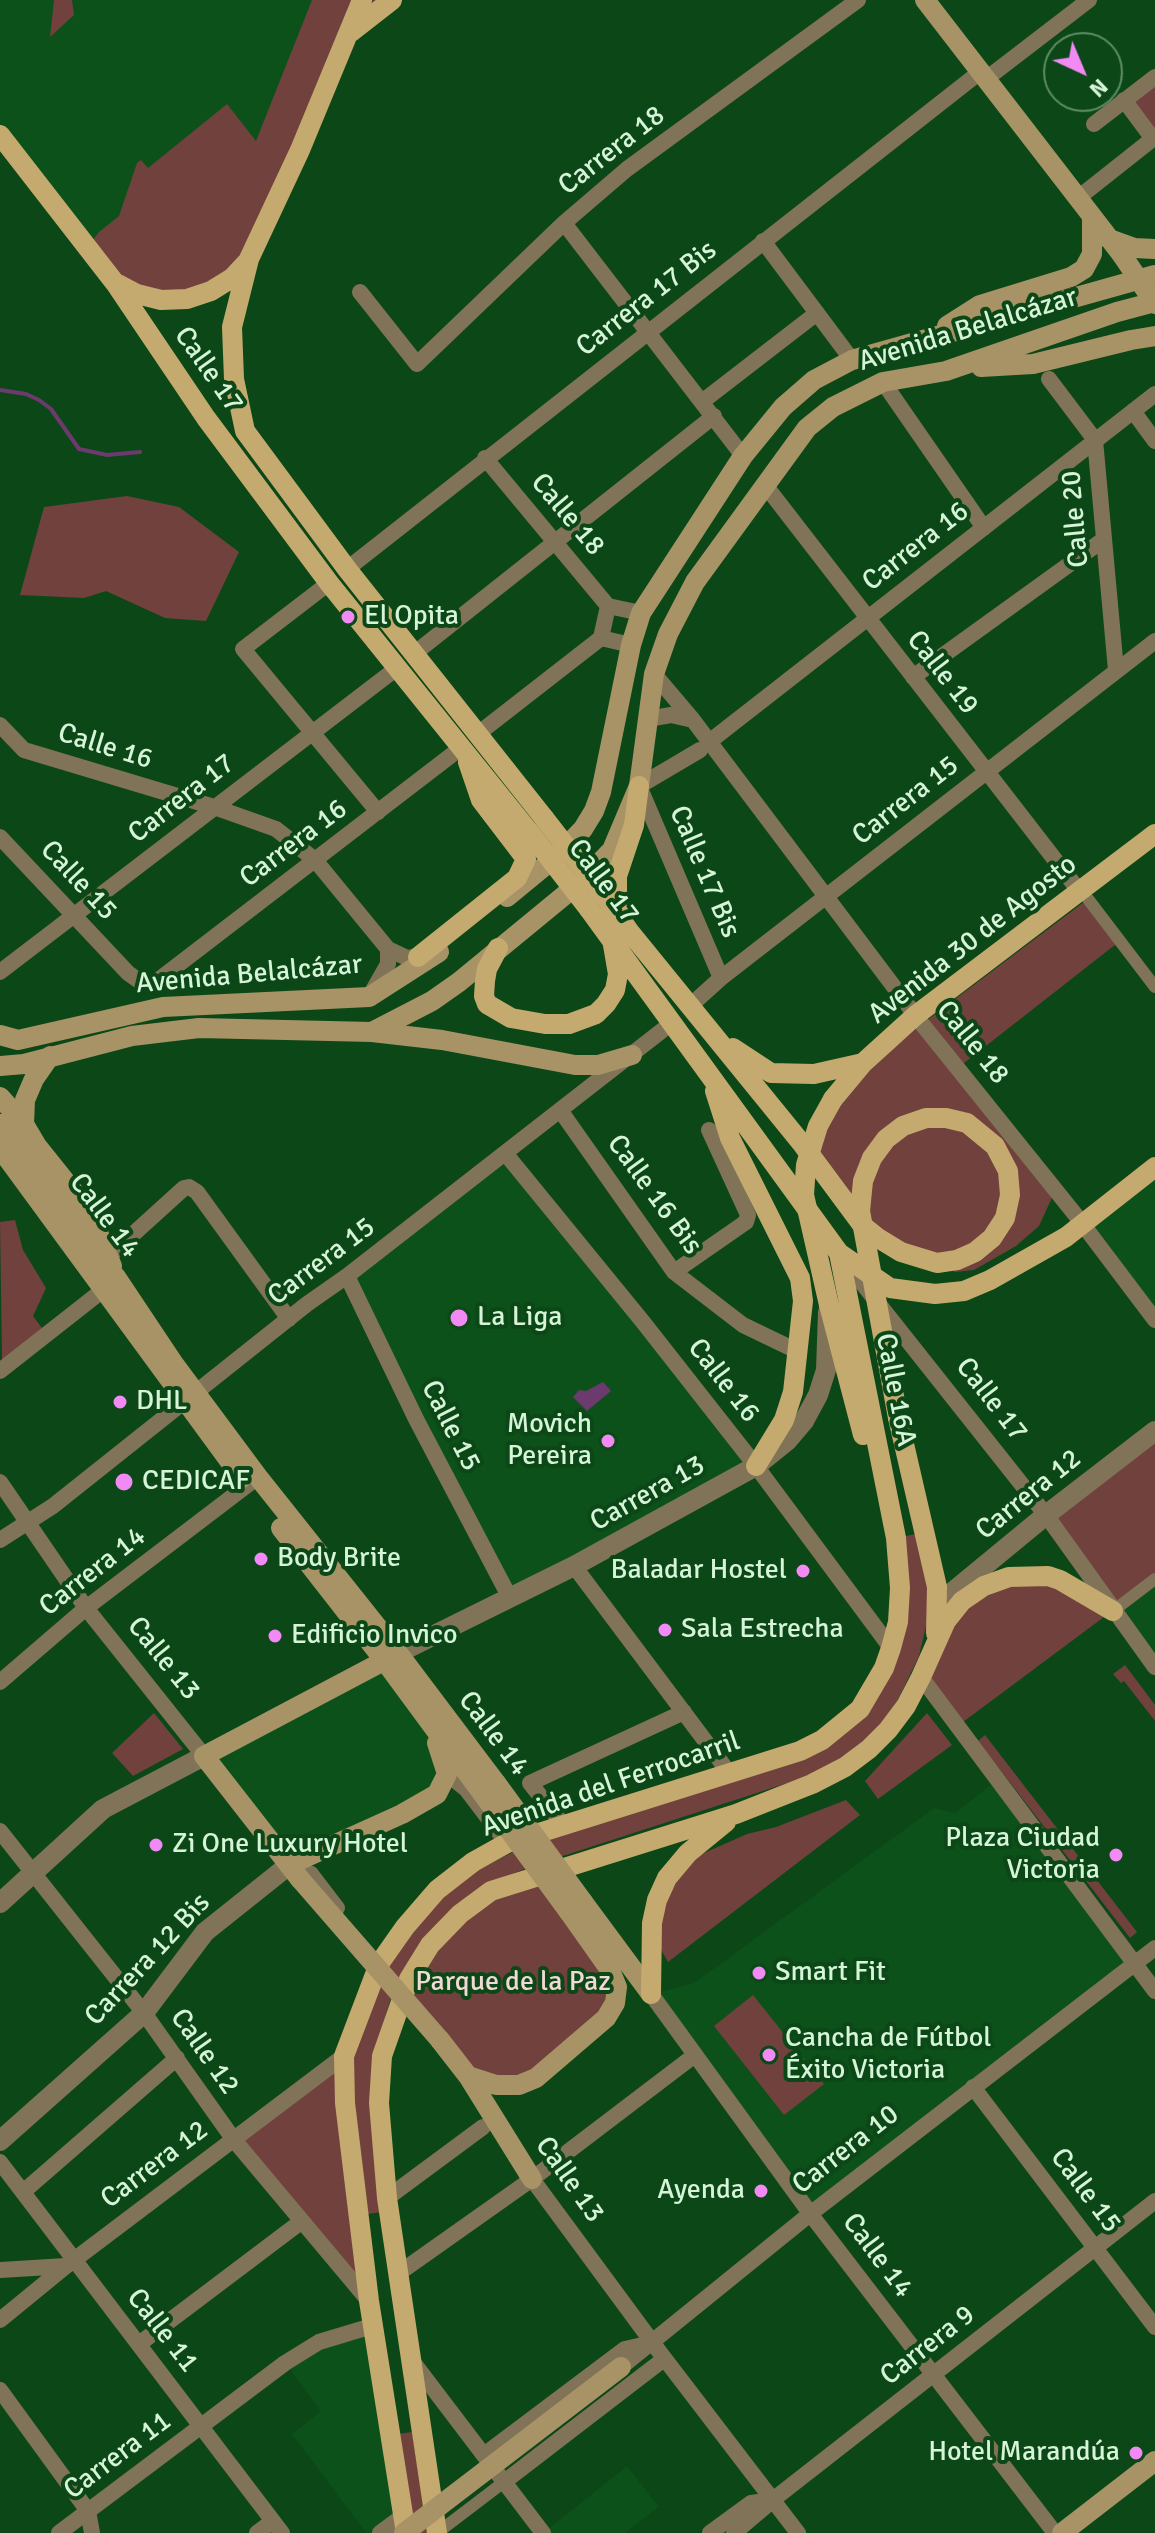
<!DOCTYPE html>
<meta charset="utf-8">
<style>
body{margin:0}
#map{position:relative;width:1155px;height:2533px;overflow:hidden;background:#0c4717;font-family:Signika,sans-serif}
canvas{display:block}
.north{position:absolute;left:1043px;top:32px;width:80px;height:80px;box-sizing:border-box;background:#0c4717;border:2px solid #5d8c64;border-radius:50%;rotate:136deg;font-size:22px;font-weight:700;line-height:32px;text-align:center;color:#d6f4d7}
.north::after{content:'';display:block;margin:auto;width:28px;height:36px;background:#f18af4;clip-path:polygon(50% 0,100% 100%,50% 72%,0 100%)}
</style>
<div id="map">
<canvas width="1155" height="2533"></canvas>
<div class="north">N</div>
</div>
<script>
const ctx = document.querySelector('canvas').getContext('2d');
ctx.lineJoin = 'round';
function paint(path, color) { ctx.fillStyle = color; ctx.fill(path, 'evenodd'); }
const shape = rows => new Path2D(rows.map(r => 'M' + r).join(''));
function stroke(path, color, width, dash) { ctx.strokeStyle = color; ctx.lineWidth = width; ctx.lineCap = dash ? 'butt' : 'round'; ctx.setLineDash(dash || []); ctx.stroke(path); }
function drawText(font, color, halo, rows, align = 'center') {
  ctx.font = font + ' Signika,sans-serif'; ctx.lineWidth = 8; ctx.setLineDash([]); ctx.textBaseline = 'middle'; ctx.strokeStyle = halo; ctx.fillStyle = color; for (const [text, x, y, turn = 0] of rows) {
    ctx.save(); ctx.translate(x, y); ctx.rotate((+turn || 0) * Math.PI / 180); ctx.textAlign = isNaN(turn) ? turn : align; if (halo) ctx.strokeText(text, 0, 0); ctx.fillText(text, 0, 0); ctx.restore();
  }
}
const built = shape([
 [0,0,362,0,351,32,137,294,0,135],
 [505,1153,756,1466,510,1598,347,1276],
 [1155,1167,1155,1320,1083,1225],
 [1155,1579,1155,1667,1113,1611],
 [384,1660,443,1757,437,1794,289,1865,204,1756],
 [998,1779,1134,1964,810,2214,651,1994,694,1983,934,1808,955,1813],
 [372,2326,403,2516,380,2533,366,2533,292,2434,321,2411,285,2363],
 [627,2466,659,2507,625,2533,543,2533]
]);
const green = shape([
 [54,0,72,0,74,15,50,37],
 [312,0,392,0,351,32,249,259,211,291,137,294,87,248,99,232,119,216,137,163,141,160,148,168,227,104,256,141],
 [1155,77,1155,137,1124,100],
 [127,496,179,507,239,552,206,621,165,618,106,591,84,598,20,595,44,507],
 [1088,899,1120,941,959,1067,1055,1191,1039,1226,1016,1246,974,1270,955,1272,937,1263,901,1252,810,1154,833,1099,922,1024],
 [15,1220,23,1250,46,1288,33,1316,42,1328,2,1362,0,1222],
 [1155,1431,1155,1579,959,1725,921,1677,946,1621,1022,1575,1111,1610,1046,1515],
 [916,1534,927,1587,927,1622,919,1656,897,1702,881,1725,863,1742,839,1760,809,1776,532,1866,487,1884,391,1998,373,2056,381,2212,368,2214,354,2103,353,2056,387,1967,411,1931,443,1896,478,1870,515,1851,803,1759,893,1670,896,1538],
 [1125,1665,1155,1705,1155,1721,1124,1681,1121,1683,1113,1674],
 [154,1713,183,1749,133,1776,112,1753],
 [927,1713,952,1745,878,1799,865,1781],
 [985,1735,1137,1932,1130,1938,978,1741],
 [846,1800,860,1815,668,1962,659,1946,665,1896,695,1857,747,1834,776,1827],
 [541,1874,610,1970,615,2003,536,2078,468,2076,402,1998,460,1914],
 [753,1995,824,2084,784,2115,714,2026],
 [344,2056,369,2301,234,2140],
 [412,2432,427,2533,413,2533,398,2434]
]);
const water = shape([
 [603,1382,611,1391,587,1411,573,1397,579,1390,586,1391]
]);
const stream = shape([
 [0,390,26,394,39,400,51,409,79,449,107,455,140,452]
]);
const pedestrian = shape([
 [1088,899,1155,987],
 [1113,1611,1155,1579],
 [437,2533,504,2482]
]);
const minor = shape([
 [986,79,1089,0],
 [1124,100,1153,139],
 [1094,124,1155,77],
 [1078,198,1155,137],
 [564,223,743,456],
 [763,241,852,360],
 [360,292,417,364,564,223,627,169,858,0],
 [1049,379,1095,440,1116,670],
 [883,382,984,528],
 [703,401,817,313],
 [1133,411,1155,441],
 [485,458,608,606,641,613],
 [765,485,1080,892],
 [347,569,980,72],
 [329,583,243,649,378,812],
 [601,638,608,606],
 [601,638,631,645],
 [415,653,714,416],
 [654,674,693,720,922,1024,1078,1218,1155,1320],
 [913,677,1103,540],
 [648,719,671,715,693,720],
 [0,725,24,750,214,807,276,829,315,860,388,949,407,958,428,954],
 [479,733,601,638],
 [709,742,1155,394],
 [700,750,639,786,721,978],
 [0,837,128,973,142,983,157,981,462,747],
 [0,972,397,668],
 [371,994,388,964,388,949],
 [691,1005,721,978,1155,641],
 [560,1110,674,1272,743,1325,797,1351],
 [505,1153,643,1322,756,1466,891,1648],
 [108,1257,184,1188,189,1187,197,1192,289,1319],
 [847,1264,1046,1515,1155,1667],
 [674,1272,746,1222,748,1215,709,1130],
 [347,1276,416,1419,510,1598],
 [0,1371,98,1294],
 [0,1482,86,1608,204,1756],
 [0,1540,53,1506,307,1304,347,1276,673,1022],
 [574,1566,730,1774],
 [921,1677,1155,1991],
 [0,1682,86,1608,258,1477],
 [447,1774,466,1789,504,1839],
 [564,1826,530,1783,684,1712],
 [0,1831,144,2013,234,2140,369,2301],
 [289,1865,311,1874,337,1908],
 [651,1994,815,2220,1055,2533],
 [973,2087,1155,2327],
 [0,2162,282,2533],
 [532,2179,658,2350,798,2533],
 [23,2192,177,2058],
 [387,2198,483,2127],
 [0,2270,66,2266],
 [399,2273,532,2179,695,2055],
 [0,2320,66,2266,344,2056],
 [139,2344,302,2221],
 [413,2362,543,2533],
 [621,2367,810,2214,1155,1948],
 [0,2390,88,2511,92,2533],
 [484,2455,625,2349,647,2344],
 [504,2482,664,2359],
 [59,2533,285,2363,319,2342,372,2326],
 [257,2533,273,2521],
 [380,2533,403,2516],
 [710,2533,751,2503,774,2500],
 [734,2533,779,2495,1155,2201]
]);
const tertiary = shape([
 [938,1604,1046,1515,1155,1431],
 [398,1653,574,1566,756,1466,787,1441,804,1421,818,1395,826,1370,828,1312],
 [0,1903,103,1809,204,1756],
 [0,2141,144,2013,205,1932,289,1865]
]);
const secondary = shape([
 [925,0,1122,255],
 [1109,239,1134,248,1155,249],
 [947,326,980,305,1071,277,1084,269,1092,254,1092,216],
 [981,367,1033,364,1131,340,1155,336],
 [507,897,558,855,583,829,594,811,601,792,631,645,641,613,743,456,783,407,814,380,852,360,1155,275],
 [372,1032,432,1001,459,982,583,880,612,850,639,786,654,674,668,634,695,582,807,428,833,407,883,382,946,371,1117,312,1155,302],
 [0,1035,18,1040,163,1007,369,997,439,952],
 [50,1056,34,1079,25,1100,24,1124,37,1146,89,1211,112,1266],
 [0,1066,24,1064,132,1036,199,1028,372,1032,442,1040,575,1065,598,1065,632,1055],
 [0,1097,24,1124],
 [0,1124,95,1253,116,1277,174,1364,258,1477,398,1653,496,1783],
 [0,1148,242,1478],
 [281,1528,384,1660,482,1793],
 [289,1865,402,1814,437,1794,447,1774,437,1743],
 [300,1879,204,1756,395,1655],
 [583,1902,651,1994],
 [440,2040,468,2076,532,2179],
 [468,2076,496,2085,519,2085,536,2078,606,2018,615,2003,617,1987,610,1970,569,1912],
 [1062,2533,1155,2461]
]);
const primary = shape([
 [362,0,300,150,249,259,232,327,234,379,245,431,347,569,544,818],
 [351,32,392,0],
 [0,135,115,283,206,418,329,583,530,833],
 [118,284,137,294,161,300,187,299,211,291,232,278,247,262],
 [606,898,629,931,803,1145,863,1226,878,1238,901,1252,937,1263,957,1260,975,1252,992,1238,1005,1218,1010,1195,1008,1171,995,1146,967,1123,946,1118,926,1118,903,1126,886,1139,872,1158,863,1181,860,1211],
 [589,909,839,1253,890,1288,935,1294,964,1291,990,1280,1066,1237,1155,1167],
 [623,916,617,892,617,876,634,825,639,786],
 [498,948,487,969,485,981,484,996,487,1004,511,1018,545,1024,569,1024,596,1014,606,1004,615,990,618,974,613,945],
 [418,957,517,878,526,859,481,800,468,762],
 [733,1048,771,1073,814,1074,863,1063],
 [715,1091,730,1138,800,1278,803,1301,793,1392,784,1420,756,1466],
 [833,1099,863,1063,916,1015,1155,834],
 [829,1305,863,1435],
 [898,1418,937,1587,936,1633],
 [651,1994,652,1923,657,1900,667,1878,688,1853,726,1822],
 [406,2533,369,2301,345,2103,344,2056,379,1964,405,1927,437,1890,473,1862,507,1843,800,1751,822,1740,860,1709,884,1668,891,1648,898,1622,900,1588,896,1538,839,1253],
 [437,2533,387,2198,379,2103,382,2056,409,1979,430,1945,460,1914,491,1891,736,1814,812,1784,845,1767,869,1749,888,1730,906,1706,921,1677,946,1621,962,1601,984,1586,1009,1577,1048,1576,1060,1580,1113,1611]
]);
const secondaryBridge = shape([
 [1122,255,1155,304],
 [496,1783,583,1902],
 [482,1793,569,1912],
 [300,1879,440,2040],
 [404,2533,621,2367]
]);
const primaryBridge = shape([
 [544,818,606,898],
 [530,833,589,909],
 [860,1211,898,1418],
 [829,1305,804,1195,806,1165,818,1126,833,1099]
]);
const markers = [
 [348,617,8,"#f18af4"],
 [459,1318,10,"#f18af4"],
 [120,1402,8,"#f18af4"],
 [608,1441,8,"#f18af4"],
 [124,1482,10,"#f18af4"],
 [261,1559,8,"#f18af4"],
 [803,1571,8,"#f18af4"],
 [665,1630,8,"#f18af4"],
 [275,1636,8,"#f18af4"],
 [156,1845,8,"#f18af4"],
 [1116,1855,8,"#f18af4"],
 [759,1973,8,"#f18af4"],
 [769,2055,8,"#f18af4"],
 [761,2191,8,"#f18af4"],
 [1136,2453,8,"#f18af4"]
];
const streetNames = [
 ["Carrera 18",612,151,-38],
 ["Carrera 17 Bis",647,299,-38],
 ["Avenida Belalcázar",968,330,-17],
 ["Calle 17",208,370,55],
 ["Calle 18",567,515,50],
 ["Calle 20",1076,519,-95],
 ["Carrera 16",916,547,-38],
 ["Calle 19",942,673,52],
 ["Calle 16",105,747,17],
 ["Carrera 17",182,799,-38],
 ["Carrera 15",906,801,-38],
 ["Carrera 16",294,844,-37],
 ["Calle 17 Bis",704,872,67],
 ["Calle 15",78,881,47],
 ["Calle 17",603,882,53],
 ["Avenida 30 de Agosto",973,940,-38],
 ["Avenida Belalcázar",249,975,-5],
 ["Calle 18",972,1043,51],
 ["Calle 16 Bis",654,1195,54],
 ["Calle 14",104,1216,53],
 ["Carrera 15",322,1262,-37],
 ["Calle 16",723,1381,52],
 ["Calle 16A",895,1390,79],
 ["Calle 17",991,1400,52],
 ["Calle 15",450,1426,63],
 ["Carrera 13",648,1494,-29],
 ["Carrera 12",1029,1495,-39],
 ["Carrera 14",93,1572,-38],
 ["Calle 13",163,1659,51],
 ["Calle 14",493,1734,53],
 ["Avenida del Ferrocarril",611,1785,-19],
 ["Carrera 12 Bis",148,1960,-47],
 ["Calle 12",204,2052,55],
 ["Carrera 10",846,2150,-38],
 ["Carrera 12",155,2165,-37],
 ["Calle 13",569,2180,55],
 ["Calle 15",1085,2191,53],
 ["Calle 14",877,2256,53],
 ["Calle 11",162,2331,52],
 ["Carrera 9",928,2346,-38],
 ["Carrera 11",118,2456,-37]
];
const poiNames = [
 ["El Opita",364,617],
 ["La Liga",477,1318],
 ["DHL",136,1402],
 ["Movich",592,1425,"right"],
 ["Pereira",592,1457,"right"],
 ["CEDICAF",142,1482],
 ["Body Brite",277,1559],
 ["Baladar Hostel",787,1571,"right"],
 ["Sala Estrecha",681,1630],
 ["Edificio Invico",291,1636],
 ["Plaza Ciudad",1100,1839,"right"],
 ["Victoria",1100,1871,"right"],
 ["Zi One Luxury Hotel",172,1845],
 ["Smart Fit",775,1973],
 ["Cancha de Fútbol",785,2039],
 ["Éxito Victoria",785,2071],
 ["Ayenda",745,2191,"right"],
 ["Hotel Marandúa",1120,2453,"right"]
];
const parkNames = [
 ["Parque de la Paz",513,1983]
];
paint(built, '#0c501a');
paint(green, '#71413d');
paint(water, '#6c3a6e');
stroke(stream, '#6c3a6e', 4);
stroke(pedestrian, '#807357', 12);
stroke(minor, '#807357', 16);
stroke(tertiary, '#807357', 20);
stroke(secondary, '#a79366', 20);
stroke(primary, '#c5aa70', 20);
stroke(secondaryBridge, '#a79366', 20);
stroke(primaryBridge, '#c5aa70', 20);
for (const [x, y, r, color] of markers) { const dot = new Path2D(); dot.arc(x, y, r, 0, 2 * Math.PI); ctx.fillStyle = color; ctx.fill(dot); stroke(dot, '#0c4717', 3); }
drawText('28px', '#d6f4d7', '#0c4717', streetNames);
drawText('28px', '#d6f4d7', '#0c4717', poiNames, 'left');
drawText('28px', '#f1d9d6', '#0c4717', parkNames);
</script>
